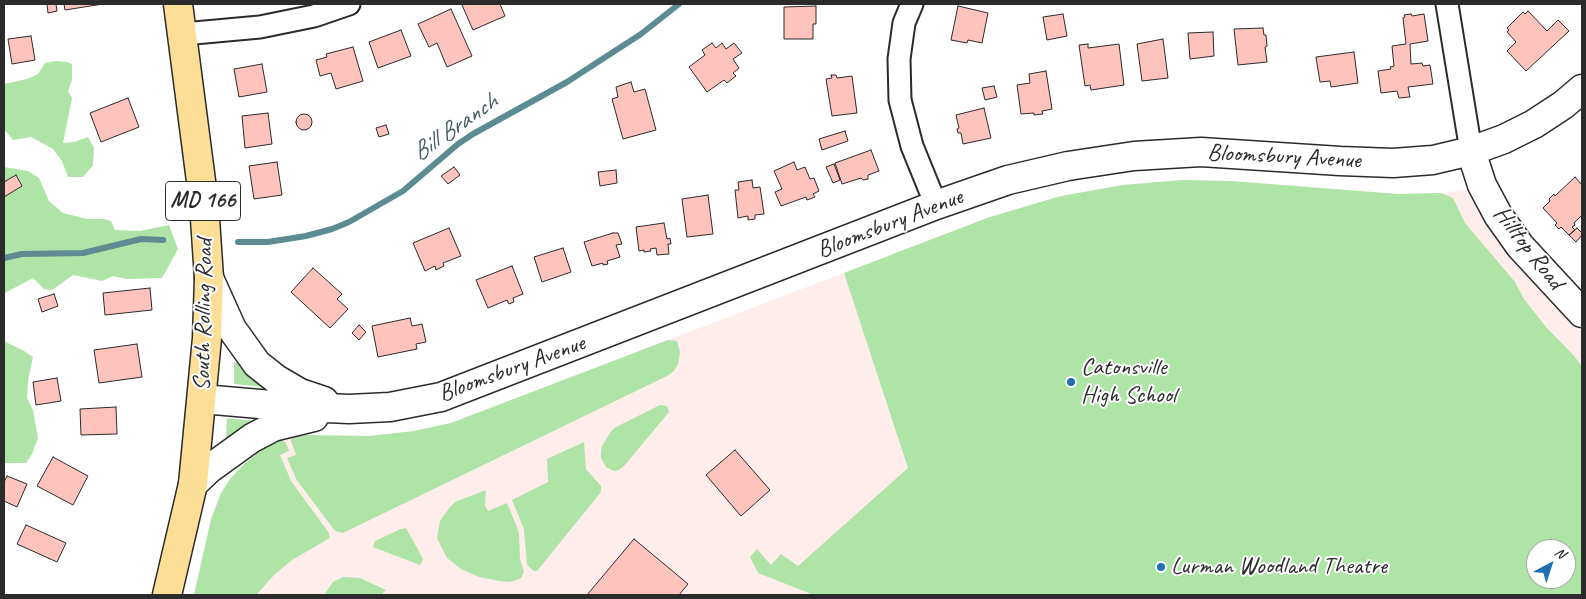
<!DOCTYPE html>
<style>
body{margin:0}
#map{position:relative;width:1586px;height:599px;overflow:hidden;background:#fff;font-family:Caveat,sans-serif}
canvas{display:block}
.frame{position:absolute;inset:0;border:5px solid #2b2b2b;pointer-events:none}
.north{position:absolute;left:1526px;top:539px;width:50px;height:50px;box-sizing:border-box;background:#fff;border:1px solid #aaa;border-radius:50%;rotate:40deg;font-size:14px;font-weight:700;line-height:20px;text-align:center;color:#2b2b2b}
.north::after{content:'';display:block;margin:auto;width:18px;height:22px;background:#1f6fb2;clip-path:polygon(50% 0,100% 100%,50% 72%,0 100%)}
</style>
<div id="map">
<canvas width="1586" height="599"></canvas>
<div class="frame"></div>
<div class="north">N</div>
</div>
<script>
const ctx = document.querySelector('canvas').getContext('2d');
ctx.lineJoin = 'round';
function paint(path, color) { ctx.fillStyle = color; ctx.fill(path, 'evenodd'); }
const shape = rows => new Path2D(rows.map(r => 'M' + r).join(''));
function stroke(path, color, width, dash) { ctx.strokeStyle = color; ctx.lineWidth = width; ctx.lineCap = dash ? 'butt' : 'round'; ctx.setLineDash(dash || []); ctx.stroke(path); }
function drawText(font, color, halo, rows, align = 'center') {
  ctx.font = font + ' Caveat,sans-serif'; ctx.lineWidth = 4; ctx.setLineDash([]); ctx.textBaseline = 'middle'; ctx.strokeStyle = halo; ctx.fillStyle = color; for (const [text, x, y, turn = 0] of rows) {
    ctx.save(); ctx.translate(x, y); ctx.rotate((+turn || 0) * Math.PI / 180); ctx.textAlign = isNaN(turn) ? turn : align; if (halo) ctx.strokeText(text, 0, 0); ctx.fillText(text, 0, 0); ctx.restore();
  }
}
const built = shape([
 [1182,180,1231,181,1398,194,1441,193,1465,190,1498,242,1582,332,1582,595,195,595,260,453,282,440,306,435,369,436,414,431,451,423,987,218,1061,196,1123,185],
 [1536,549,1566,549,1566,579,1536,579]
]);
const green = shape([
 [57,61,67,62,72,64,72,80,68,91,72,98,63,143,74,142,88,137,94,148,93,165,83,177,68,177,62,161,53,149,31,137,13,140,4,129,4,84,27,79,38,74,45,63],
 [4,167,28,171,39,178,49,201,63,213,87,219,104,219,111,221,115,230,140,231,169,225,178,249,162,278,126,279,113,276,102,281,73,275,52,290,44,289,33,278,5,293,4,299],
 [1182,180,1231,181,1398,194,1441,193,1453,198,1465,223,1515,282,1524,299,1546,327,1575,357,1582,367,1582,595,814,595,758,573,750,557,757,549,771,565,781,554,798,566,908,468,844,273,987,218,1061,196,1123,185],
 [1536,549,1566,549,1566,579,1536,579],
 [668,340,677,341,680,352,678,364,674,371,667,376,343,533,335,531,296,479,287,458,296,455,291,441,292,438,306,435,369,436,414,431,451,423],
 [4,341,24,351,33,357,28,381,27,398,33,410,38,438,32,454,26,463,4,463],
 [234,362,240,363,273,388,234,384],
 [660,405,667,406,669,412,624,466,619,470,614,471,606,467,601,458,601,452,602,446,610,433,614,428],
 [227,418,265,422,231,444,226,439],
 [282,440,286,443,289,451,280,455,291,481,329,533,330,538,292,560,275,574,256,595,194,595,211,519,221,493,230,479,243,465,263,449],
 [584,442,586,469,601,486,601,492,537,571,534,571,527,565,524,529,512,500,548,482,547,459],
 [486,490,485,506,488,511,507,503,517,527,519,534,520,559,524,572,521,578,517,580,509,582,500,581,479,577,461,569,447,558,437,538,440,521,450,507,455,502],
 [406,528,422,557,423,560,420,565,373,547,375,541,401,529],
 [343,577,360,578,386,590,381,595,324,595,333,582]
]);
const stream = shape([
 [238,242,268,242,306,236,332,229,349,222,403,191,458,144,473,134,567,82,641,34,679,4],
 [4,258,22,254,83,253,141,239,163,240]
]);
const building = shape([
 [47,4,56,4,57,11,48,13,47,4],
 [64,4,103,4,65,10,64,4],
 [464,4,500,4,505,16,473,30,462,5,464,4],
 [816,6,816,24,813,24,813,39,784,39,784,7,816,6],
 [958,6,988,13,982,43,968,40,967,43,951,40,958,6],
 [451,9,472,56,447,67,437,43,429,47,418,24,451,9],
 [1528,11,1547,31,1558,20,1569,31,1526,71,1507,51,1516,42,1507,32,1509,30,1507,28,1523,12,1525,14,1528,11],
 [1063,14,1067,36,1047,40,1043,17,1063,14],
 [1411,14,1412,16,1424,14,1428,41,1410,44,1411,64,1422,63,1423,66,1430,65,1433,84,1408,87,1410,97,1399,98,1397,91,1381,93,1378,71,1391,69,1390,67,1394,66,1392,46,1406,44,1403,18,1405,17,1404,15,1411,14],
 [1263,28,1264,35,1266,35,1267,46,1265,47,1267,62,1238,65,1234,29,1263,28],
 [401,30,411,56,378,68,369,42,401,30],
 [1213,32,1214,56,1190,59,1188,33,1213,32],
 [31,36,35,60,12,64,8,39,31,36],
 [1163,39,1168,78,1142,81,1137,44,1163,39],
 [712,43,716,48,722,43,726,49,734,43,742,53,733,59,739,68,733,73,736,76,727,83,724,80,707,92,689,67,705,55,702,50,712,43],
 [1088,44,1088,48,1119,44,1124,85,1091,90,1090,85,1085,86,1079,45,1088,44],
 [353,47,363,81,336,89,331,73,320,76,316,60,327,57,326,54,353,47],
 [1354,52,1358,83,1331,87,1330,81,1320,82,1316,57,1354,52],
 [262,64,267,92,239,97,234,69,262,64],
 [1046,71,1052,109,1042,111,1043,114,1034,115,1034,113,1021,114,1017,85,1030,83,1029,74,1046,71],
 [831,75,836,75,837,78,852,76,857,113,832,116,826,79,832,78,831,75],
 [631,82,634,92,645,89,656,130,623,139,612,99,618,97,616,87,631,82],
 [994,86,997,97,985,100,982,88,994,86],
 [128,98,139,127,101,142,90,113,128,98],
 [984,108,991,138,963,144,961,133,958,133,957,129,959,128,956,115,984,108],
 [268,113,272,144,245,148,242,116,268,113],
 '296 122a8 8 0 1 1 16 0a8 8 0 1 1-16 0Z',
 [386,125,389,134,379,137,376,128,386,125],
 [845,131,848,141,822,150,819,139,845,131],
 [871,150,879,171,868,175,868,179,863,180,861,178,842,184,835,163,871,150],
 [277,162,282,195,254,199,249,166,277,162],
 [794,162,797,170,805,167,810,179,814,178,819,191,813,194,815,197,807,200,806,197,781,206,775,192,782,189,774,171,794,162],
 [834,164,840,180,833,183,826,167,834,164],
 [454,167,460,175,448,184,441,176,454,167],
 [616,170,617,183,600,186,598,172,616,170],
 [16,175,22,186,4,197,4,182,16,175],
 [1575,177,1582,185,1582,215,1574,223,1575,225,1572,227,1575,230,1569,235,1561,227,1559,229,1555,225,1557,223,1543,208,1550,201,1549,199,1554,194,1555,196,1575,177],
 [752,180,753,188,760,187,764,214,755,215,755,219,748,220,748,216,738,218,735,190,739,190,738,182,752,180],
 [708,195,713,234,687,237,682,199,708,195],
 [664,223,667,239,670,238,671,244,668,244,669,254,657,255,656,248,650,249,651,251,644,252,644,250,639,251,636,227,664,223],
 [449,228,461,256,443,263,444,266,436,270,435,266,425,271,413,243,449,228],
 [1577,228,1582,233,1582,235,1576,242,1569,235,1577,228],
 [613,233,618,233,622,244,616,245,620,257,607,261,608,264,603,265,603,263,592,266,584,242,613,233],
 [563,248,571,272,542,282,534,257,563,248],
 [512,266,523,294,513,298,514,302,509,304,507,300,488,308,476,280,512,266],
 [313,268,342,294,337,299,348,309,330,328,291,292,313,268],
 [150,288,152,310,105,315,103,293,150,288],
 [54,294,58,306,42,312,38,299,54,294],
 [410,318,412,326,422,324,426,342,416,344,417,349,378,357,372,326,410,318],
 [359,325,366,332,359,340,352,333,359,325],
 [137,344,142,377,99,383,94,350,137,344],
 [57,378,61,401,36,405,33,382,57,378],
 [116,407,117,434,81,435,80,409,116,407],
 [735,450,770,490,741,516,706,475,735,450],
 [53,457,88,476,73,505,37,486,53,457],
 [7,476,27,484,17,507,4,501,4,482,7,476],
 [26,525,66,543,57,562,17,544,26,525],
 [634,539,688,584,679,595,587,595,634,539]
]);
const minor = shape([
 [912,4,904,23,899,59,900,100,912,146,936,205],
 [1447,4,1471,151],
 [183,34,260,27,314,16,349,4]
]);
const tertiary = shape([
 [1471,151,1482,185,1498,215,1520,246,1582,313]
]);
const secondary = shape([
 [209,278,232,329,257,364,276,379,300,393,324,401],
 [202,399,283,406,349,409,390,407,441,397,936,205,1008,180,1068,166,1134,156,1201,152,1340,161,1393,163,1433,160,1471,151,1504,139,1534,124,1563,105,1582,89],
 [193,484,209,469,252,438,273,427,314,417]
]);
const primary = shape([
 [167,595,193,484,207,338,209,278,204,204,178,4]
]);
const markers = [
 [1071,382,5,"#1f6fb2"],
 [1161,567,5,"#1f6fb2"]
];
const shields = [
 [203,201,75]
];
const shieldNames = [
 ["MD 166",203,201]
];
const streetNames = [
 ["Bloomsbury Avenue",1284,157,3],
 ["Bloomsbury Avenue",890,224,-21],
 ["Hilltop Road",1528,248,52],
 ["South Rolling Road",204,315,-89],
 ["Bloomsbury Avenue",512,369,-20]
];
const poiNames = [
 ["Catonsville",1081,368],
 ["High School",1081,396],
 ["Lurman Woodland Theatre",1171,567]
];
const waterNames = [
 ["Bill Branch",455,128,-35]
];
paint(built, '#ffedec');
paint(green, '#aee4a6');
stroke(stream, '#5c8c92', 6);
paint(building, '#ffc3be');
stroke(building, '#2b2b2b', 1);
stroke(minor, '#2b2b2b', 25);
stroke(tertiary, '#2b2b2b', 31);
stroke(secondary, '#2b2b2b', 31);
stroke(primary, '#2b2b2b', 31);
stroke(minor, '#fff', 21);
stroke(tertiary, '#fff', 28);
stroke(secondary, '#fff', 28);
stroke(primary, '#fcde96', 28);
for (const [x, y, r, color] of markers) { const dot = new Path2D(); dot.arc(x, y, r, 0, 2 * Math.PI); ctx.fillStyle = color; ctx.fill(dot); stroke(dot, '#fff', 2); }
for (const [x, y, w] of shields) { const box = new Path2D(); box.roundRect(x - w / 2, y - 19.5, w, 39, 4); ctx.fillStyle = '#fff'; ctx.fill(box); stroke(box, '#2b2b2b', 1); }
drawText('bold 22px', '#2b2b2b', null, shieldNames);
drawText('24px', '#2b2b2b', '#fff', streetNames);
drawText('24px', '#2b2b2b', '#fff', poiNames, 'left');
drawText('italic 25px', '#445c5f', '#fff', waterNames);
</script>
